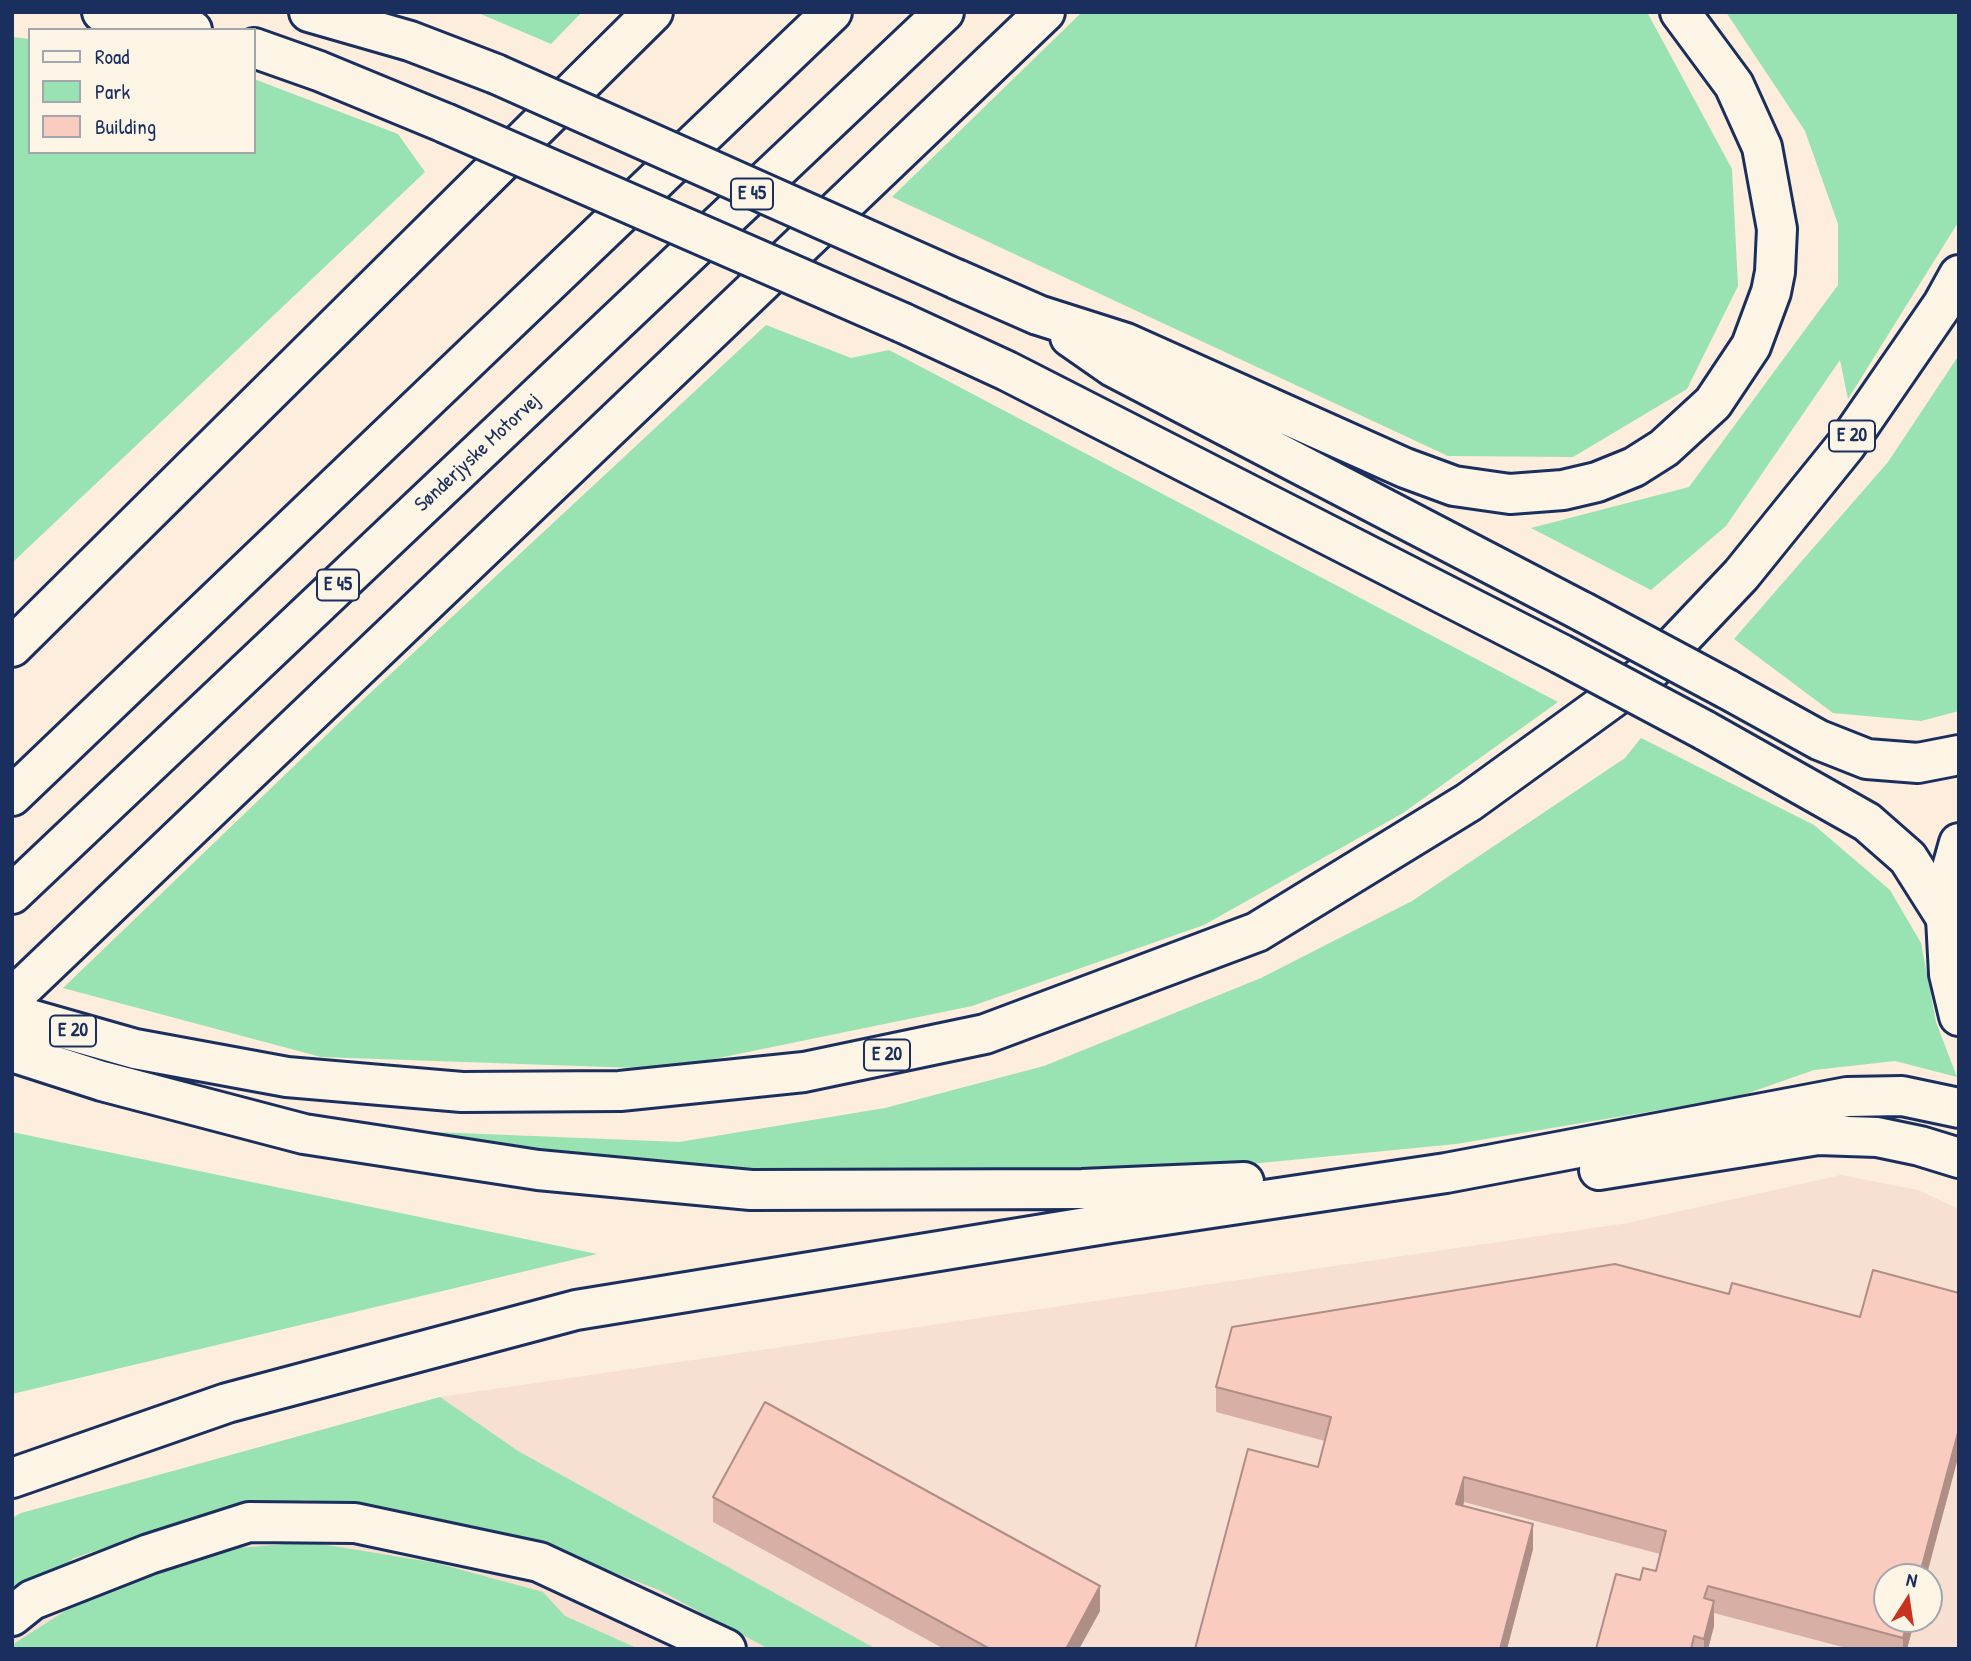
<!DOCTYPE html>
<meta charset="utf-8">
<style>
body{margin:0}
#map{position:relative;width:1971px;height:1661px;overflow:hidden;background:#fceddd;font-family:"Patrick Hand",sans-serif}
canvas{display:block}
.frame{position:absolute;inset:0;border:14px solid #1b2f5e;pointer-events:none}
.legend{position:absolute;left:28px;top:28px;width:228px;height:126px;box-sizing:border-box;background:#fcf5e5;border:2px solid #a2a6af;margin:0;padding:9px 12px;list-style:none;font-size:21px;color:#1b2f5e}
.legend li{display:flex;align-items:center;gap:14px;height:35px}
.legend b{width:35px;border:2px solid #a2a6af}
.north{position:absolute;left:1873px;top:1563px;width:70px;height:70px;box-sizing:border-box;background:#fcf5e5;border:2px solid #a2a6af;border-radius:50%;rotate:12deg;font-size:19px;font-weight:700;line-height:28px;text-align:center;color:#1b2f5e}
.north::after{content:'';display:block;margin:auto;width:24px;height:32px;background:#c8321e;clip-path:polygon(50% 0,100% 100%,50% 72%,0 100%)}
</style>
<div id="map">
<canvas width="1971" height="1661"></canvas>
<div class="frame"></div>
<ul class="legend">
<li><b style="height:9px;background:#fcf5e5"></b>Road</li>
<li><b style="height:19px;background:#99e2b1"></b>Park</li>
<li><b style="height:19px;background:#facbbf"></b>Building</li>
</ul>
<div class="north">N</div>
</div>
<script>
const ctx = document.querySelector('canvas').getContext('2d');
ctx.lineJoin = 'round';
function paint(path, color) { ctx.fillStyle = color; ctx.fill(path, 'evenodd'); }
const shape = rows => new Path2D(rows.map(r => 'M' + r).join(''));
function stroke(path, color, width, dash) { ctx.strokeStyle = color; ctx.lineWidth = width; ctx.lineCap = dash ? 'butt' : 'round'; ctx.setLineDash(dash || []); ctx.stroke(path); }
function drawText(font, color, halo, rows, align = 'center') {
  ctx.font = font + ' "Patrick Hand",sans-serif'; ctx.lineWidth = 5; ctx.setLineDash([]); ctx.textBaseline = 'middle'; ctx.strokeStyle = halo; ctx.fillStyle = color; for (const [text, x, y, turn = 0] of rows) {
    ctx.save(); ctx.translate(x, y); ctx.rotate((+turn || 0) * Math.PI / 180); ctx.textAlign = isNaN(turn) ? turn : align; if (halo) ctx.strokeText(text, 0, 0); ctx.fillText(text, 0, 0); ctx.restore();
  }
}
const built = shape([
 [1841,1175,1918,1190,1959,1209,1959,1649,12,1649,12,1518,440,1397,1628,1223],
 [1887,1577,1929,1577,1929,1619,1887,1619]
]);
const green = shape([
 [476,12,582,12,551,44],
 [1082,12,1647,12,1732,169,1738,286,1687,389,1573,457,1448,456,892,197],
 [1726,12,1959,12,1959,221,1848,399,1840,360,1726,526,1651,590,1531,528,1689,487,1838,285,1838,224,1805,131],
 [12,37,30,39,30,152,254,152,254,79,398,134,425,172,12,563],
 [766,325,851,358,889,350,1558,702,1403,813,1204,925,972,1006,665,1069,321,1057,63,988,368,695],
 [1959,355,1959,711,1921,721,1833,713,1734,639,1888,462],
 [1641,738,1814,825,1890,890,1921,943,1936,1022,1957,1077,1895,1061,1814,1070,1737,1097,1456,1144,1178,1171,890,1179,622,1166,386,1130,679,1142,885,1108,1044,1066,1261,978,1412,901,1625,758],
 [12,1132,597,1254,12,1394],
 [440,1397,518,1451,876,1649,769,1649,659,1590,550,1548,434,1518,306,1500,207,1514,74,1558,12,1600,12,1518,21,1513],
 [309,1542,436,1563,543,1592,565,1616,639,1649,12,1649,12,1645,93,1593,203,1551]
]);
const minor = shape([
 [1959,843,1952,868,1946,918,1949,974,1959,1016],
 [12,1616,32,1600,149,1554,249,1522,355,1523,539,1562,726,1649]
]);
const highway = shape([
 [102,12,192,30],
 [309,12,410,41,496,74],
 [254,48,319,71,445,123],
 [956,279,1038,315,1126,343,1405,468,1454,486,1510,494,1563,490,1597,482,1634,467,1664,448,1713,403,1751,346,1771,292,1775,272,1777,229,1762,147,1734,85,1680,12],
 [903,323,1007,371,1561,654],
 [1070,337,1113,367,1583,612],
 [12,647,653,12],
 [1727,689,1819,740,1867,759,1918,763,1959,755],
 [1704,730,1867,822,1908,858,1946,918],
 [12,796,832,12],
 [12,894,944,12],
 [12,998,1045,12],
 [12,1014,135,1049,287,1077,462,1092,620,1091,804,1072,985,1034,1257,932,1469,802,1651,670,1741,575,1846,445,1943,304,1959,275],
 [12,1052,102,1081,304,1134,538,1170,751,1190,1082,1189,1244,1182],
 [1599,1170,1818,1135,1877,1137,1920,1146,1959,1158],
 [12,1478,227,1403,576,1310,1111,1223,1446,1173,1847,1097,1902,1096,1959,1108]
]);
const highwayBridge = shape([
 [496,74,956,279],
 [445,123,903,323],
 [1583,612,1727,689],
 [1561,654,1704,730]
]);
const wall = shape([
 [1959,1293,1959,1454,1907,1649,1850,1649,1714,1613,1714,1626,1708,1649,1596,1649,1640,1580,1656,1571,1660,1554,1464,1502,1463,1506,1533,1549,1507,1649,1195,1649,1318,1467,1325,1441,1216,1412,1216,1387,1729,1294,1860,1317],
 [713,1497,1100,1611,1079,1649,944,1649,713,1522]
]);
const shadedWall = shape([
 [1959,1429,1959,1454,1926,1577,1919,1577],
 [1464,1477,1464,1502,1456,1529,1456,1504],
 [1533,1524,1533,1549,1507,1649,1500,1649],
 [1100,1586,1100,1611,1079,1649,1066,1649],
 [1714,1601,1714,1626,1708,1649,1704,1649,1704,1639],
 [1908,1619,1915,1619,1907,1649,1903,1649,1903,1638]
]);
const building = shape([
 [1615,1264,1729,1294,1732,1283,1860,1317,1873,1270,1959,1293,1959,1429,1919,1577,1887,1577,1887,1619,1908,1619,1903,1638,1708,1586,1704,1598,1714,1601,1704,1639,1694,1636,1691,1649,1596,1649,1616,1574,1640,1580,1643,1568,1656,1571,1666,1531,1464,1477,1456,1504,1533,1524,1500,1649,1195,1649,1248,1449,1318,1467,1331,1417,1216,1387,1232,1327,1615,1264],
 [765,1402,1100,1586,1066,1649,990,1649,713,1497,765,1402]
]);
const shields = [
 [752,194,42],
 [1852,436,46],
 [338,585,42],
 [73,1031,46],
 [887,1055,46]
];
const shieldNames = [
 ["E 45",752,194],
 ["E 20",1852,436],
 ["E 45",338,585],
 ["E 20",73,1031],
 ["E 20",887,1055]
];
const streetNames = [
 ["Sønderjyske Motorvej",478,453,-43]
];
paint(built, '#f7dfd2');
paint(green, '#99e2b1');
stroke(minor, '#1b2f5e', 44);
stroke(highway, '#1b2f5e', 44);
stroke(minor, '#fcf5e5', 38);
stroke(highway, '#fcf5e5', 38);
stroke(highwayBridge, '#1b2f5e', 44, []);
stroke(highwayBridge, '#fcf5e5', 38);
paint(wall, '#d7afa4');
paint(shadedWall, '#af8e86');
paint(building, '#facbbf');
stroke(building, '#af8e86', 2);
for (const [x, y, w] of shields) { const box = new Path2D(); box.roundRect(x - w / 2, y - 15.5, w, 31, 5); ctx.fillStyle = '#fcf5e5'; ctx.fill(box); stroke(box, '#1b2f5e', 2); }
drawText('bold 19px', '#1b2f5e', null, shieldNames);
drawText('21px', '#1b2f5e', '#fcf5e5', streetNames);
</script>
